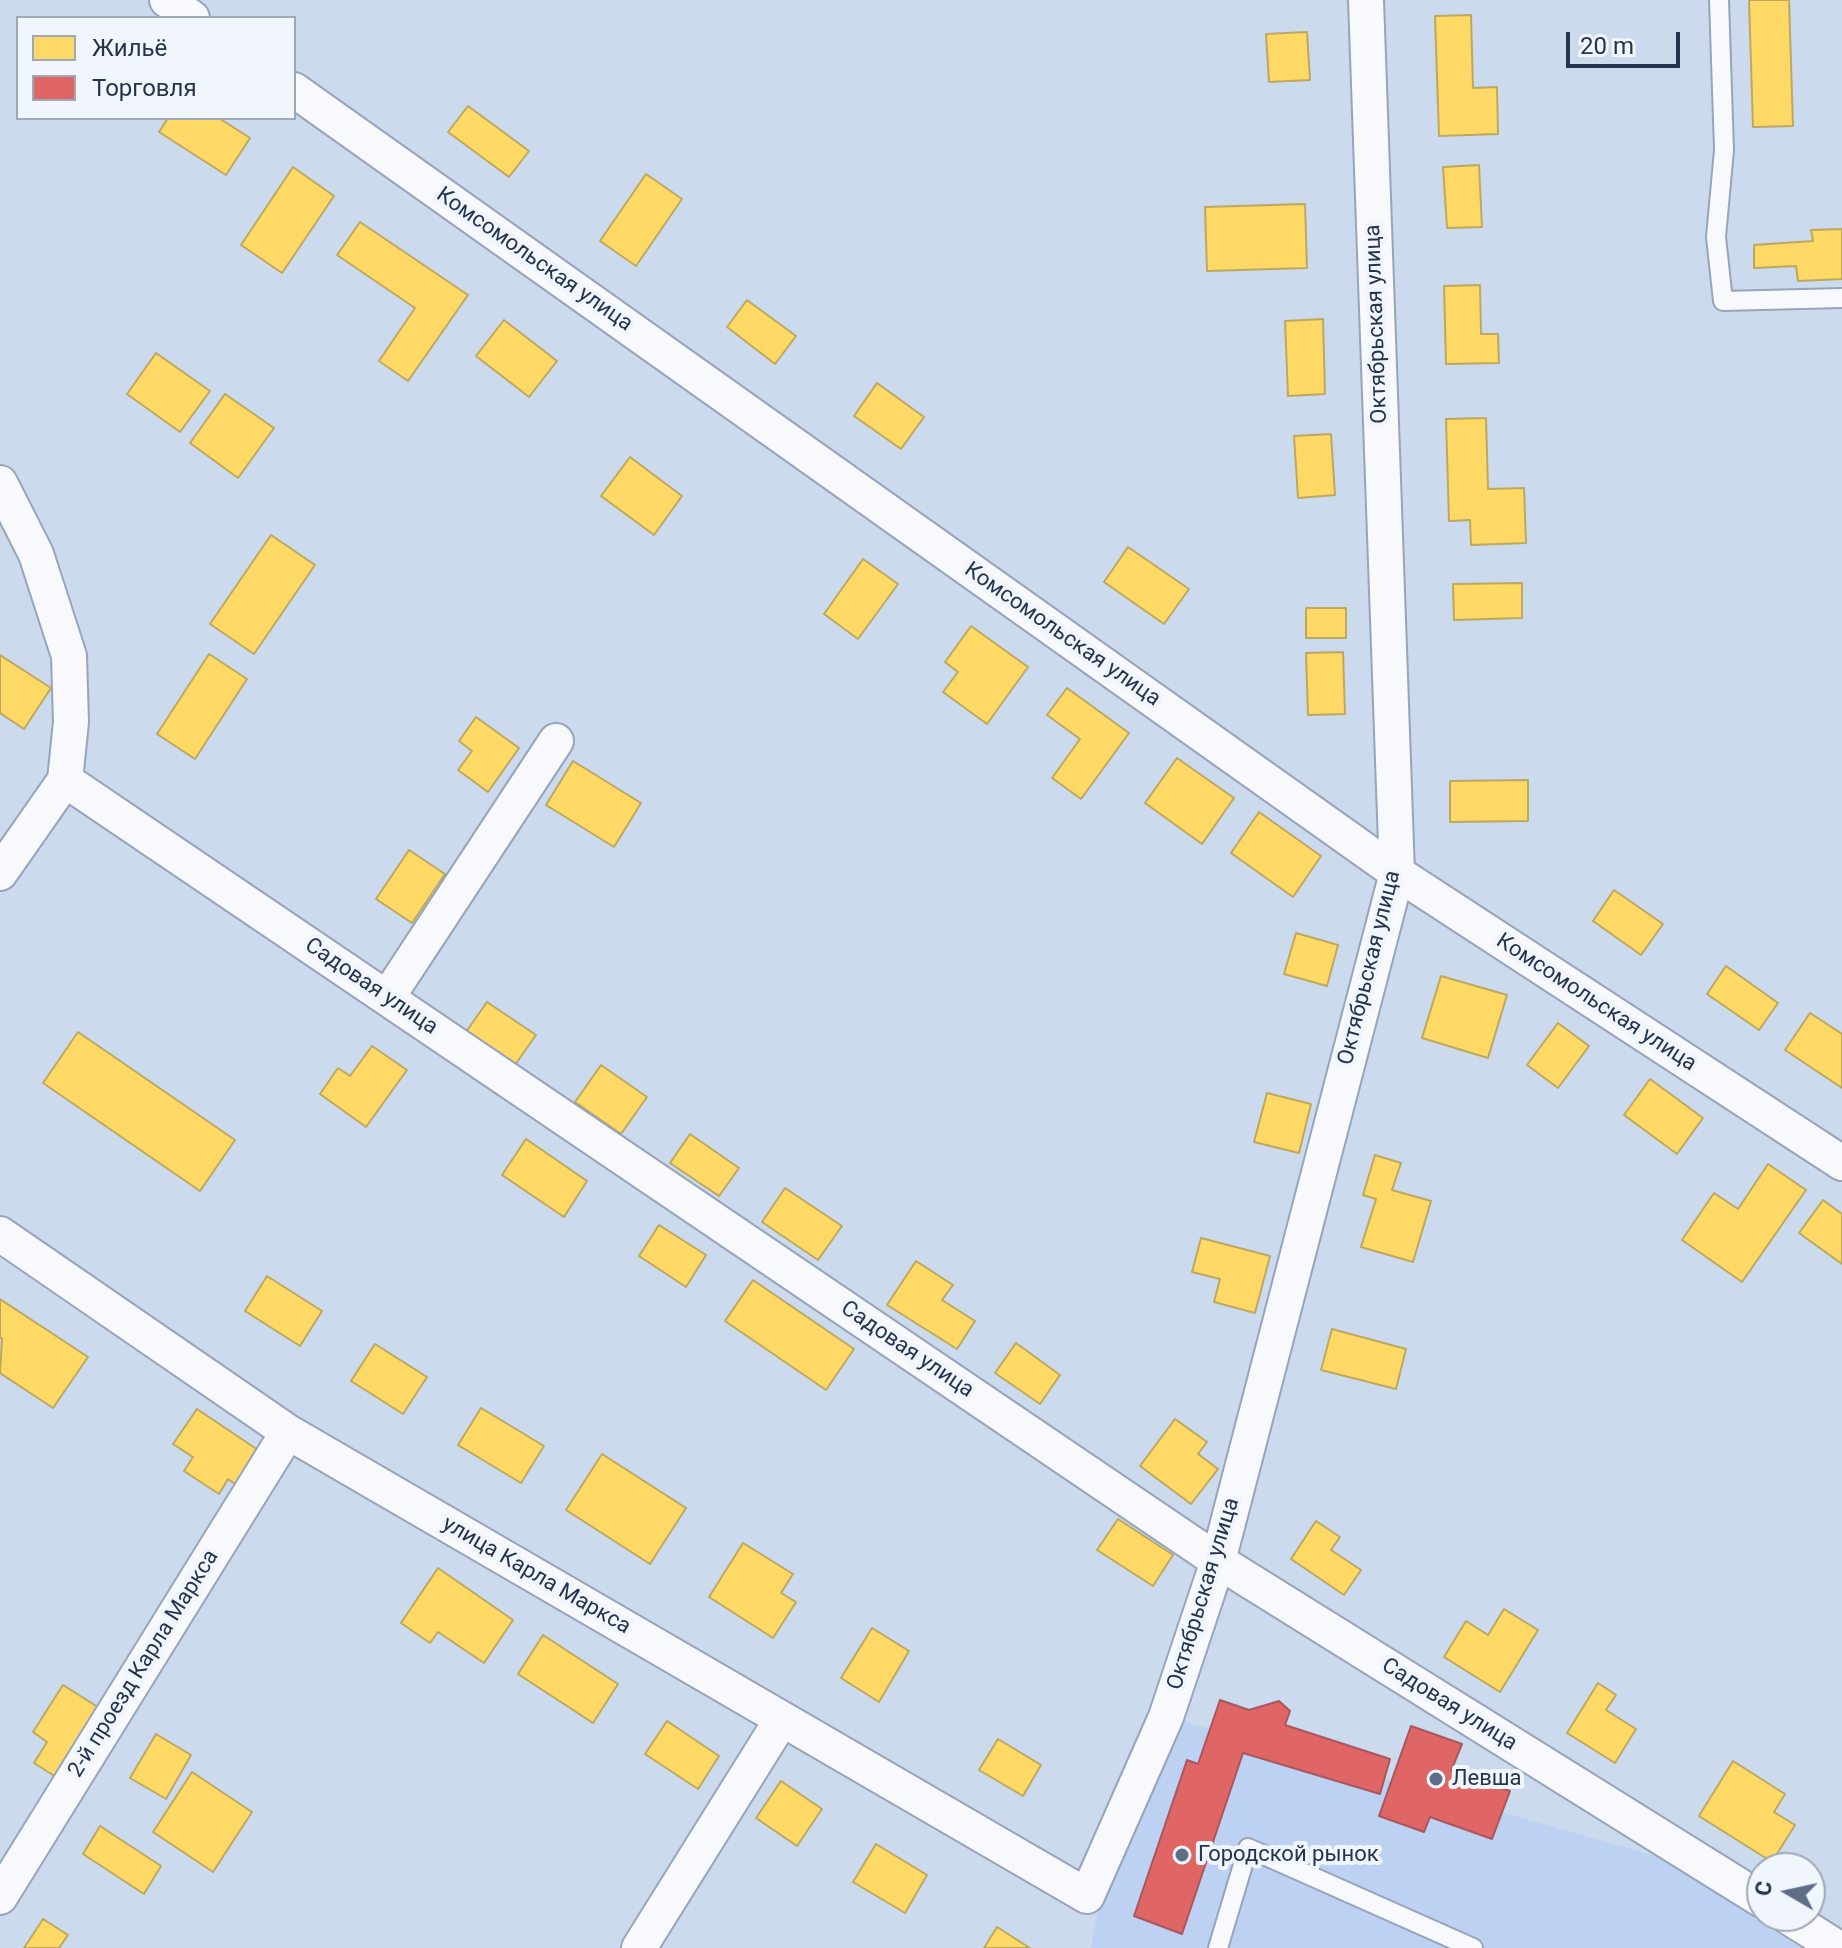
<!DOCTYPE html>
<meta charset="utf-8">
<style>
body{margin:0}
#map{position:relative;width:1842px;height:1948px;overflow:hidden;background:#ccdaee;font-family:Roboto,sans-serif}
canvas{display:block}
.legend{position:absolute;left:16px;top:16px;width:280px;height:104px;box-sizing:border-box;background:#f1f5fc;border:2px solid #9fa8b6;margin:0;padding:10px 14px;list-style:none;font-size:24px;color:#24344e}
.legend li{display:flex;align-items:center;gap:16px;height:40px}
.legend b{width:40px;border:2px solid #9fa8b6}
.north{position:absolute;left:1746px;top:1852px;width:80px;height:80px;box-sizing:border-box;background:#f1f5fc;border:2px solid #9fa8b6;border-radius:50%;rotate:279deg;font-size:22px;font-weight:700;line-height:32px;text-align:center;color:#24344e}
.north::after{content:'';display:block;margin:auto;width:28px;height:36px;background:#5f6e86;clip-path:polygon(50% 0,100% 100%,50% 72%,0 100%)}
.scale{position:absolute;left:1566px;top:32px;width:114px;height:36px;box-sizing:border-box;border:4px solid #24344e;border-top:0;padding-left:10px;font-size:24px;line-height:28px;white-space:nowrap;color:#24344e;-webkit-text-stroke:6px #f1f5fc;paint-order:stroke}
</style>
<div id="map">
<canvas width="1842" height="1948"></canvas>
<ul class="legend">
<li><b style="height:22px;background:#ffd966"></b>Жильё</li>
<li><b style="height:22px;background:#e06666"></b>Торговля</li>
</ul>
<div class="north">С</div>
<div class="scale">20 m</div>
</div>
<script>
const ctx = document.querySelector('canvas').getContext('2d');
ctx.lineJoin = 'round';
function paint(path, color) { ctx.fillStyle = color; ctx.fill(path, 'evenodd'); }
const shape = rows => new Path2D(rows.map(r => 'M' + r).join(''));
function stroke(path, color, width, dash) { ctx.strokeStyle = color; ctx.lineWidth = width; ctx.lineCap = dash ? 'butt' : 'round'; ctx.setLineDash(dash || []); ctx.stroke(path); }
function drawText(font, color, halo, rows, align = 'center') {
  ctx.font = font + ' Roboto,sans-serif'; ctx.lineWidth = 8; ctx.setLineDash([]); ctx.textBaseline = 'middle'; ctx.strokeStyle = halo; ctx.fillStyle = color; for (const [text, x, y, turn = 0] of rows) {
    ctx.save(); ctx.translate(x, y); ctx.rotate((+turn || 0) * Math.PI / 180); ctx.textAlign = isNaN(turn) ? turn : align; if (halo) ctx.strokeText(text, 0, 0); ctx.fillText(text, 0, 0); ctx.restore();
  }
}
const built = shape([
 [1182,1721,1659,1857,1801,1948,1091,1948,1100,1898]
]);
const homes = shape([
 [1749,0,1789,0,1793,126,1753,127,1749,0],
 [1471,15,1473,88,1497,87,1498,134,1439,136,1435,16,1471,15],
 [1307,32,1310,80,1269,82,1266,34,1307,32],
 [468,106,529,151,509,177,448,132,468,106],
 [168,118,219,118,250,138,226,175,159,132,168,118],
 [1479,165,1482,227,1447,228,1443,167,1479,165],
 [293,167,334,196,282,273,241,245,293,167],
 [646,174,682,199,636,266,600,241,646,174],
 [1305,204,1307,268,1207,271,1205,207,1305,204],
 [360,222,468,295,408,381,379,361,415,308,337,255,360,222],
 [1842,229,1842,279,1798,281,1796,266,1754,268,1754,245,1813,241,1811,230,1842,229],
 [1480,285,1481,334,1498,334,1499,363,1446,364,1444,286,1480,285],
 [747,300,796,336,775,364,727,327,747,300],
 [1323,319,1325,394,1288,396,1285,321,1323,319],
 [504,320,557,361,529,397,476,356,504,320],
 [156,353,210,391,180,432,127,394,156,353],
 [877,383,924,417,901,449,854,416,877,383],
 [225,394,274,428,238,478,190,443,225,394],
 [1486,418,1488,489,1524,488,1526,543,1471,545,1470,520,1449,521,1446,419,1486,418],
 [1331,434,1335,495,1298,498,1294,436,1331,434],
 [630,457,682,496,654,535,601,496,630,457],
 [271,535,315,565,254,654,210,624,271,535],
 [1128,547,1189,589,1164,624,1104,582,1128,547],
 [863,559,898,584,858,639,824,614,863,559],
 [1522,583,1522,618,1454,620,1453,584,1522,583],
 [1306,608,1346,608,1346,638,1306,638,1306,608],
 [971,626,1028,667,987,724,943,692,958,672,945,662,971,626],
 [1343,652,1345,714,1308,715,1306,653,1343,652],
 [209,654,247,679,195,759,157,734,209,654],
 [0,655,51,688,24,729,0,713,0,655],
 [1067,688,1129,733,1081,799,1052,778,1080,739,1047,715,1067,688],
 [476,717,519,748,488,792,458,770,472,751,459,741,476,717],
 [1177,758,1234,798,1202,844,1145,803,1177,758],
 [573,761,641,803,614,847,546,805,573,761],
 [1528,780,1528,821,1450,822,1450,781,1528,780],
 [1259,812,1321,856,1293,897,1231,853,1259,812],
 [409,850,445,874,412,923,376,899,409,850],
 [1614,890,1663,924,1641,955,1593,921,1614,890],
 [1296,933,1338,945,1327,986,1284,974,1296,933],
 [1726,966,1778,1003,1759,1030,1707,994,1726,966],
 [1441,976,1507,995,1488,1058,1422,1038,1441,976],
 [487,1002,536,1035,515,1065,466,1032,487,1002],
 [1810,1013,1842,1034,1842,1088,1785,1050,1810,1013],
 [1558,1023,1589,1046,1558,1088,1527,1065,1558,1023],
 [78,1032,235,1140,200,1191,43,1083,78,1032],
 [372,1046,407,1070,366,1127,320,1094,338,1068,350,1076,372,1046],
 [601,1065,647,1097,621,1134,575,1102,601,1065],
 [1650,1079,1703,1118,1677,1154,1624,1115,1650,1079],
 [1267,1093,1311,1104,1299,1153,1254,1142,1267,1093],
 [690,1134,739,1168,719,1196,670,1163,690,1134],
 [526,1139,587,1181,564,1217,502,1175,526,1139],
 [1375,1155,1401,1163,1392,1190,1431,1201,1413,1262,1361,1247,1376,1199,1363,1195,1375,1155],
 [1768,1164,1806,1190,1742,1282,1682,1240,1714,1193,1738,1209,1768,1164],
 [785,1188,842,1226,818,1260,762,1222,785,1188],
 [1823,1200,1842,1214,1842,1264,1799,1233,1823,1200],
 [659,1225,706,1255,686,1287,639,1256,659,1225],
 [1201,1238,1270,1256,1255,1313,1214,1302,1220,1279,1192,1272,1201,1238],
 [916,1261,953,1285,942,1300,975,1321,957,1349,887,1305,916,1261],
 [267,1276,322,1311,300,1346,245,1311,267,1276],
 [753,1280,854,1349,826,1390,725,1321,753,1280],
 [0,1299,88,1357,53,1408,0,1373,2,1339,0,1337,0,1299],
 [1332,1329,1406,1349,1396,1389,1321,1370,1332,1329],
 [1016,1343,1060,1375,1040,1404,995,1373,1016,1343],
 [375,1344,427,1377,403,1414,351,1381,375,1344],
 [481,1408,544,1446,521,1483,458,1445,481,1408],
 [197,1409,261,1452,238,1486,228,1479,219,1494,184,1471,193,1457,173,1444,197,1409],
 [1175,1419,1207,1442,1198,1454,1218,1469,1191,1504,1140,1466,1175,1419],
 [602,1454,686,1508,650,1564,566,1510,602,1454],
 [1118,1519,1173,1555,1153,1586,1097,1550,1118,1519],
 [1316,1521,1340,1537,1331,1550,1361,1570,1344,1595,1291,1559,1316,1521],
 [743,1543,793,1574,781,1593,796,1602,773,1638,709,1597,743,1543],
 [438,1568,513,1620,484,1663,438,1632,430,1643,401,1623,438,1568],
 [1504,1609,1538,1630,1500,1692,1444,1657,1466,1621,1488,1635,1504,1609],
 [872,1628,909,1651,879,1702,841,1678,872,1628],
 [543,1635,618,1684,593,1723,518,1674,543,1635],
 [1598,1683,1616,1695,1606,1710,1636,1729,1615,1763,1567,1733,1598,1683],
 [63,1685,104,1711,61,1780,34,1763,47,1742,33,1732,63,1685],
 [667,1721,719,1756,698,1789,645,1754,667,1721],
 [156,1734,191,1755,166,1799,130,1778,156,1734],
 [998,1739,1041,1765,1023,1796,979,1770,998,1739],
 [1733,1761,1785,1794,1774,1812,1795,1825,1772,1862,1699,1816,1733,1761],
 [192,1772,252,1812,213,1872,153,1832,192,1772],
 [781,1781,822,1809,797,1846,756,1818,781,1781],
 [100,1826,161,1866,144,1894,83,1854,100,1826],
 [876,1844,927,1875,905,1913,853,1882,876,1844],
 [43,1919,68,1935,59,1948,24,1948,43,1919],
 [997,1927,1030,1948,984,1948,997,1927]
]);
const shops = shape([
 [1220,1700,1249,1710,1279,1701,1290,1711,1285,1725,1390,1759,1380,1794,1243,1753,1182,1934,1134,1916,1187,1760,1198,1764,1220,1700],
 [1411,1726,1462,1744,1451,1771,1510,1791,1492,1839,1430,1817,1424,1832,1379,1816,1411,1726]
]);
const service = shape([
 [1719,0,1724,150,1716,237,1723,301,1842,298],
 [1218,1948,1248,1848,1473,1948]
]);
const minor = shape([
 [167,0,192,18],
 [294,90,1397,873,1842,1163],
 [0,483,36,554,69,656,71,722,65,780,0,873],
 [65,780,1218,1561,1762,1900],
 [387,998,556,741],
 [0,1234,288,1432,1087,1896,1166,1717,1218,1561,1397,873,1366,0],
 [0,1897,288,1432],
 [1787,1916,1838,1948],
 [639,1948,782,1719]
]);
const markers = [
 [1436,1779,8,"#5f6e86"],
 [1182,1855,8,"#5f6e86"]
];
const streetNames = [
 ["Комсомольская улица",534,260,35],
 ["Октябрьская улица",1377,324,-92],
 ["Комсомольская улица",1062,635,35],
 ["Октябрьская улица",1370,968,-76],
 ["Садовая улица",371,987,34],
 ["Комсомольская улица",1596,1003,33],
 ["Садовая улица",907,1350,34],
 ["улица Карла Маркса",536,1576,30],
 ["Октябрьская улица",1204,1594,-73],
 ["2-й проезд Карла Маркса",144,1664,-58],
 ["Садовая улица",1449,1705,32]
];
const poiNames = [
 ["Левша",1452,1779],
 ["Городской рынок",1198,1855]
];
paint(built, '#bdd2f3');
paint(homes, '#ffd966');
stroke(homes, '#bda85f', 2);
paint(shops, '#e06666');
stroke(shops, '#a8575f', 2);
stroke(service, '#97a4b9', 22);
stroke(minor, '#97a4b9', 38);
stroke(service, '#f7f9fc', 18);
stroke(minor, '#f7f9fc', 34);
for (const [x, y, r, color] of markers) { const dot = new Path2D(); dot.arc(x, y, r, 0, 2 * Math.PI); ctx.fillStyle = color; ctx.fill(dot); stroke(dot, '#f1f5fc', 3); }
drawText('22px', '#24344e', '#f1f5fc', streetNames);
drawText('22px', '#24344e', '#f1f5fc', poiNames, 'left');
</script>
